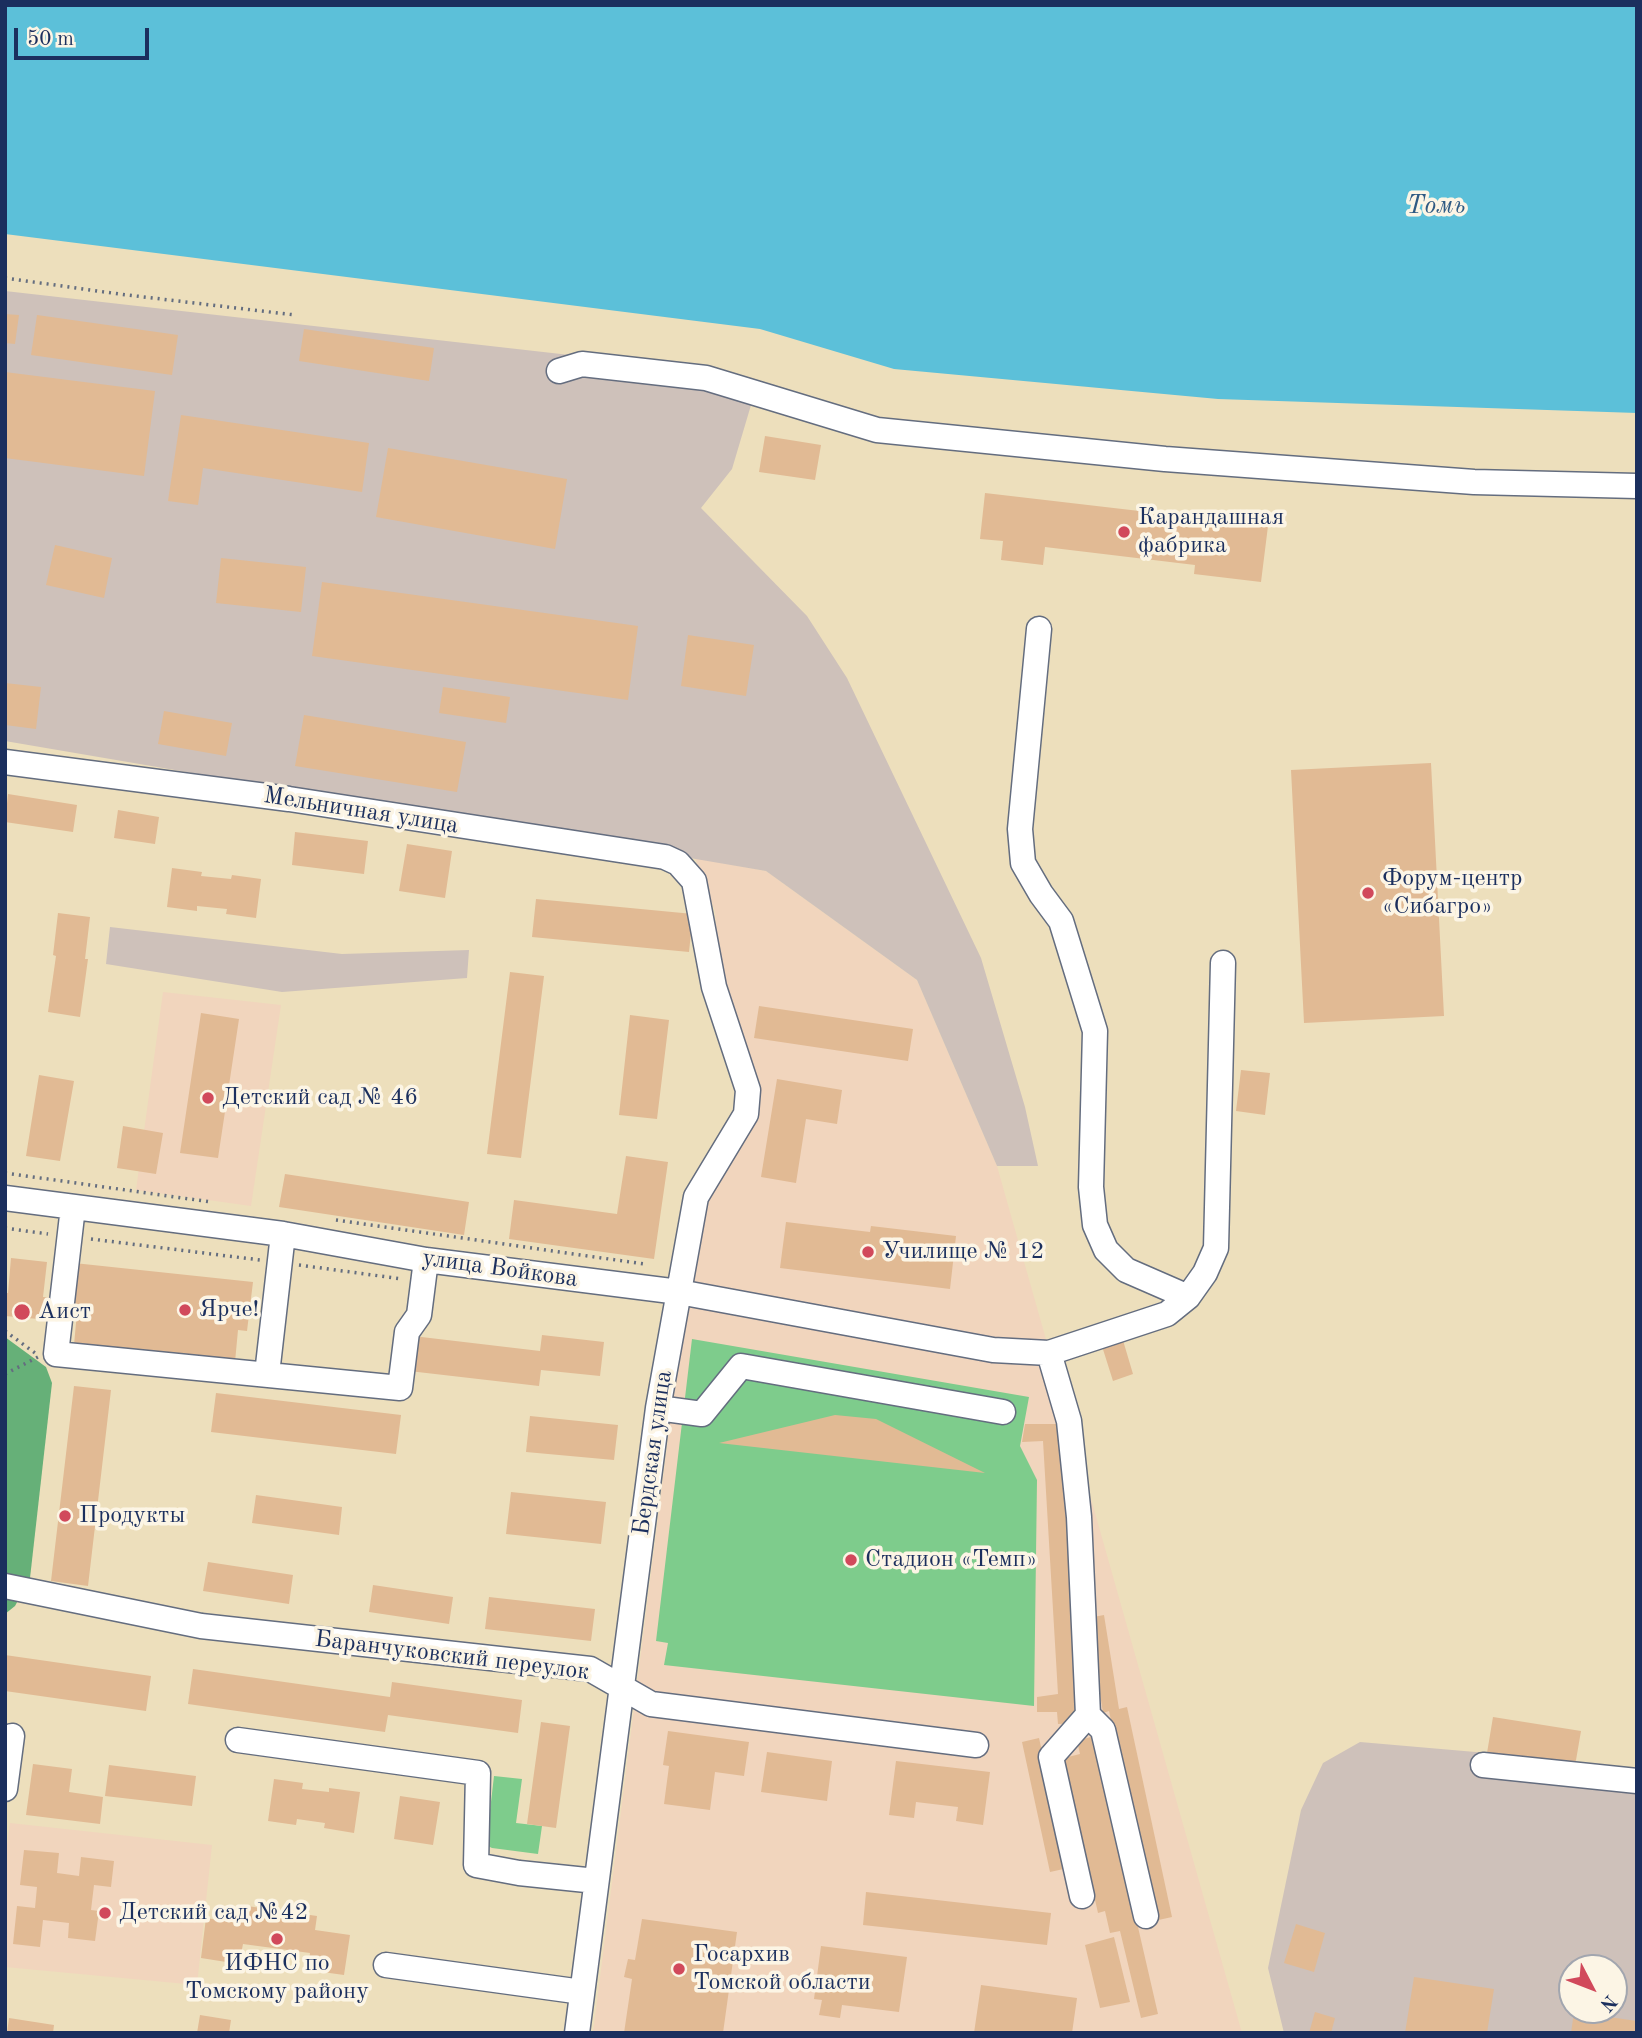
<!DOCTYPE html>
<meta charset="utf-8">
<style>
body{margin:0}
#map{position:relative;width:1642px;height:2038px;overflow:hidden;background:#eddfbc;font-family:"Old Standard TT",serif}
canvas{display:block}
.frame{position:absolute;inset:0;border:7px solid #1b2f5e;pointer-events:none}
.north{position:absolute;left:1558px;top:1954px;width:70px;height:70px;box-sizing:border-box;background:#fcf5e5;border:2px solid #a2a6af;border-radius:50%;rotate:132deg;font-size:19px;font-weight:700;line-height:28px;text-align:center;color:#1b2f5e}
.north::after{content:'';display:block;margin:auto;width:24px;height:32px;background:#d1495b;clip-path:polygon(50% 0,100% 100%,50% 72%,0 100%)}
.scale{position:absolute;left:14px;top:28px;width:135px;height:32px;box-sizing:border-box;border:4px solid #1b2f5e;border-top:0;padding-left:9px;font-size:21px;line-height:24px;white-space:nowrap;color:#1b2f5e;-webkit-text-stroke:5px #fcf5e5;paint-order:stroke}
</style>
<div id="map">
<canvas width="1642" height="2038"></canvas>
<div class="frame"></div>
<div class="north">N</div>
<div class="scale">50 m</div>
</div>
<script>
const ctx = document.querySelector('canvas').getContext('2d');
ctx.lineJoin = 'round';
function paint(path, color) { ctx.fillStyle = color; ctx.fill(path, 'evenodd'); }
const shape = rows => new Path2D(rows.map(r => 'M' + r).join(''));
function stroke(path, color, width, dash) { ctx.strokeStyle = color; ctx.lineWidth = width; ctx.lineCap = dash ? 'butt' : 'round'; ctx.setLineDash(dash || []); ctx.stroke(path); }
function drawText(font, color, halo, rows, align = 'center') {
  ctx.font = font + ' "Old Standard TT",serif'; ctx.lineWidth = 7; ctx.setLineDash([]); ctx.textBaseline = 'middle'; ctx.strokeStyle = halo; ctx.fillStyle = color; for (const [text, x, y, turn = 0] of rows) {
    ctx.save(); ctx.translate(x, y); ctx.rotate((+turn || 0) * Math.PI / 180); ctx.textAlign = isNaN(turn) ? turn : align; if (halo) ctx.strokeText(text, 0, 0); ctx.fillText(text, 0, 0); ctx.restore();
  }
}
const built = shape([
 [695,858,766,871,917,980,997,1166,1242,2033,593,2033,685,1305,702,1199,755,1112,720,978,715,911],
 [163,992,281,1005,251,1206,136,1190],
 [10,1823,212,1845,197,1985,5,1967,5,1860]
]);
const industrial = shape([
 [5,291,605,359,751,405,732,469,701,508,807,616,847,678,981,958,1025,1107,1038,1166,997,1166,917,980,766,871,5,741],
 [110,927,342,954,469,950,467,978,282,992,106,964],
 [1360,1742,1487,1753,1637,1777,1637,2033,1284,2033,1268,1968,1301,1810,1323,1763],
 [1572,1968,1614,1968,1614,2010,1572,2010]
]);
const green = shape([
 [692,1339,1029,1397,1020,1446,1037,1480,1034,1706,664,1665,668,1643,656,1641],
 [494,1776,522,1779,516,1823,542,1826,538,1854,492,1848,486,1845]
]);
const forest = shape([
 [5,1337,46,1367,52,1383,30,1578,15,1606,5,1614]
]);
const water = shape([
 [5,5,1637,5,1637,413,1218,399,894,369,760,329,5,234]
]);
const building = shape([
 [5,314,19,315,15,344,5,343],
 [37,315,178,335,172,375,31,355],
 [304,329,434,348,429,381,299,361],
 [5,372,155,391,144,476,5,458],
 [181,415,369,443,362,492,203,468,198,505,168,501],
 [765,436,821,445,815,480,759,472],
 [388,448,567,479,555,549,376,517],
 [985,493,1268,526,1261,582,1194,574,1195,565,1045,547,1043,565,1001,560,1003,541,980,539],
 [55,545,112,558,104,598,46,585],
 [221,558,306,567,301,612,216,603],
 [322,582,638,626,628,700,312,656],
 [688,635,754,645,746,696,681,686],
 [5,683,41,687,36,729,5,725],
 [443,687,510,697,506,723,439,713],
 [164,711,232,723,226,756,158,744],
 [304,715,466,742,457,792,295,766],
 [1431,763,1444,1016,1304,1023,1291,770],
 [8,794,77,805,73,832,5,822],
 [118,810,159,817,155,844,114,838],
 [295,832,368,841,364,874,292,865],
 [407,844,452,851,445,898,399,891],
 [172,868,202,872,201,876,231,879,232,875,261,879,256,918,226,914,227,909,197,906,197,911,167,907],
 [536,899,693,914,689,952,532,937],
 [58,913,90,917,85,959,88,959,80,1017,48,1012,56,956,53,955],
 [510,972,544,976,521,1158,487,1154],
 [759,1006,913,1029,908,1061,754,1038],
 [201,1013,239,1019,218,1158,180,1153],
 [630,1015,669,1020,657,1119,619,1115],
 [1241,1070,1270,1073,1265,1115,1236,1111],
 [39,1075,74,1081,60,1161,26,1156],
 [777,1079,842,1090,837,1124,806,1119,796,1183,761,1177],
 [123,1126,163,1133,156,1174,117,1168],
 [626,1156,668,1162,654,1259,509,1239,514,1200,617,1214],
 [285,1174,469,1202,464,1235,279,1207],
 [786,1222,870,1232,871,1226,956,1236,950,1289,780,1268],
 [11,1258,47,1262,43,1297,52,1298,50,1320,5,1316,5,1293,8,1293],
 [74,1263,253,1282,247,1331,238,1330,235,1362,74,1345,77,1312,68,1311],
 [542,1335,604,1342,600,1376,541,1370,539,1386,409,1371,413,1336,540,1351],
 [1122,1337,1133,1374,1113,1381,1101,1343],
 [74,1386,111,1390,88,1586,51,1581],
 [216,1393,401,1415,396,1454,211,1432],
 [835,1415,876,1419,985,1473,719,1443],
 [530,1416,618,1425,614,1460,526,1452],
 [1025,1424,1062,1424,1076,1723,1058,1724,1057,1712,1037,1712,1037,1697,1058,1694,1043,1441,1022,1442],
 [511,1492,606,1502,601,1544,506,1534],
 [256,1495,342,1507,339,1535,252,1523],
 [208,1562,293,1575,289,1604,203,1591],
 [373,1585,453,1597,449,1624,369,1612],
 [489,1597,595,1609,591,1641,485,1629],
 [1104,1615,1119,1709,1127,1707,1172,1917,1154,1921,1109,1711,1103,1713,1088,1618],
 [5,1655,151,1676,146,1711,5,1691],
 [193,1669,390,1697,392,1682,522,1700,518,1733,388,1715,385,1732,188,1704],
 [1493,1717,1581,1731,1575,1766,1487,1753],
 [541,1722,570,1726,556,1828,527,1824],
 [668,1731,749,1742,744,1776,715,1772,710,1810,664,1804,669,1766,663,1765],
 [1094,1736,1158,2014,1141,2018,1120,1931,1110,1933,1105,1911,1098,1913,1067,1775,1060,1759,1080,1754,1077,1741],
 [1039,1738,1068,1868,1050,1872,1022,1742],
 [767,1752,832,1761,827,1801,761,1792],
 [896,1761,990,1772,983,1825,956,1821,958,1807,916,1802,914,1818,889,1815],
 [33,1764,72,1769,69,1792,103,1797,100,1824,26,1815],
 [109,1765,196,1776,192,1806,105,1796],
 [274,1779,303,1783,302,1789,329,1792,329,1788,360,1792,354,1833,324,1828,325,1823,297,1819,296,1825,268,1821],
 [400,1796,440,1802,433,1845,394,1839],
 [24,1850,59,1853,57,1873,79,1876,81,1857,114,1861,111,1887,94,1885,91,1910,99,1911,95,1941,68,1938,69,1923,43,1920,40,1947,13,1944,17,1906,35,1908,37,1887,20,1885],
 [866,1892,1051,1913,1047,1945,863,1925],
 [240,1905,317,1916,315,1930,350,1935,344,1975,308,1970,310,1953,243,1944,239,1964,201,1958,206,1918,237,1923],
 [642,1919,737,1932,723,2033,624,2033,632,1979,624,1977,628,1959,635,1960],
 [1296,1924,1325,1933,1314,1972,1284,1963],
 [1114,1937,1130,2002,1100,2008,1085,1945],
 [821,1946,907,1957,899,2012,842,2005,840,2018,819,2015,822,2000,814,1999],
 [1414,1977,1494,1989,1487,2033,1405,2033],
 [981,1985,1077,1998,1072,2033,974,2033],
 [1315,2012,1335,2018,1331,2033,1309,2033],
 [1574,2012,1637,2021,1637,2033,1571,2033],
 [200,2015,231,2020,229,2033,197,2033],
 [9,2018,54,2025,53,2033,7,2033]
]);
const path = shape([
 [5,278,119,294,295,315],
 [5,1173,211,1202],
 [336,1220,644,1264],
 [5,1228,48,1234],
 [91,1239,260,1260],
 [299,1265,402,1279],
 [5,1331,35,1353],
 [5,1374,38,1357]
]);
const minor = shape([
 [559,371,582,364,706,378,877,430,1165,459,1474,482,1637,486],
 [1039,629,1020,829,1023,863,1041,894,1061,921,1095,1031,1091,1187,1095,1225,1106,1250,1126,1270,1188,1297],
 [5,762,289,799,665,857,678,863,694,881,714,987,748,1090,746,1114,696,1197,658,1408,577,2033],
 [5,1198,283,1234,426,1260,679,1292,993,1350,1049,1353,1167,1314,1188,1297,1205,1273,1216,1248,1223,963],
 [73,1207,56,1354,400,1388,407,1332,419,1315,426,1260],
 [1049,1353,1069,1421,1079,1517,1088,1715,1103,1730,1146,1916],
 [267,1374,283,1234],
 [658,1408,702,1414,741,1366,1003,1412],
 [5,1586,201,1626,590,1669,651,1704,976,1745],
 [238,1740,478,1773,476,1865,519,1873,596,1881],
 [1483,1765,1637,1781],
 [5,1789,12,1736],
 [1082,1896,1051,1757,1088,1715],
 [386,1965,582,1992]
]);
const markers = [
 [1124,532,7,"#d1495b"],
 [1368,893,7,"#d1495b"],
 [208,1098,7,"#d1495b"],
 [868,1252,7,"#d1495b"],
 [185,1310,7,"#d1495b"],
 [22,1312,9,"#d1495b"],
 [65,1516,7,"#d1495b"],
 [851,1560,7,"#d1495b"],
 [105,1913,7,"#d1495b"],
 [277,1939,7,"#d1495b"],
 [679,1969,7,"#d1495b"]
];
const poiNames = [
 ["Карандашная",1138,518],
 ["фабрика",1138,546],
 ["Форум-центр",1382,879],
 ["«Сибагро»",1382,907],
 ["Детский сад № 46",222,1098],
 ["Училище № 12",882,1252],
 ["Ярче!",199,1310],
 ["Аист",38,1312],
 ["Продукты",79,1516],
 ["Стадион «Темп»",865,1560],
 ["Детский сад №42",119,1913],
 ["Госархив",693,1955],
 ["Томской области",693,1983],
 ["ИФНС по",277,1964,"center"],
 ["Томскому району",277,1992,"center"]
];
const streetNames = [
 ["Мельничная улица",361,811,9],
 ["улица Войкова",500,1269,8],
 ["Бердская улица",653,1453,-82],
 ["Баранчуковский переулок",452,1656,7]
];
const waterNames = [
 ["Томь",1436,206]
];
paint(built, '#f1d5bd');
paint(industrial, '#cec1ba');
paint(green, '#7ecc8c');
paint(forest, '#66b078');
paint(water, '#5cc0d9');
paint(building, '#e1ba94');
stroke(minor, '#646d7f', 27);
stroke(path, '#646d7f', 3.5, [2, 5]);
stroke(minor, '#fff', 24);
for (const [x, y, r, color] of markers) { const dot = new Path2D(); dot.arc(x, y, r, 0, 2 * Math.PI); ctx.fillStyle = color; ctx.fill(dot); stroke(dot, '#fcf5e5', 2.5); }
drawText('24px', '#1b2f5e', '#fcf5e5', poiNames, 'left');
drawText('24px', '#1b2f5e', '#fcf5e5', streetNames);
drawText('italic 26px', '#2e5a83', '#fcf5e5', waterNames);
</script>
